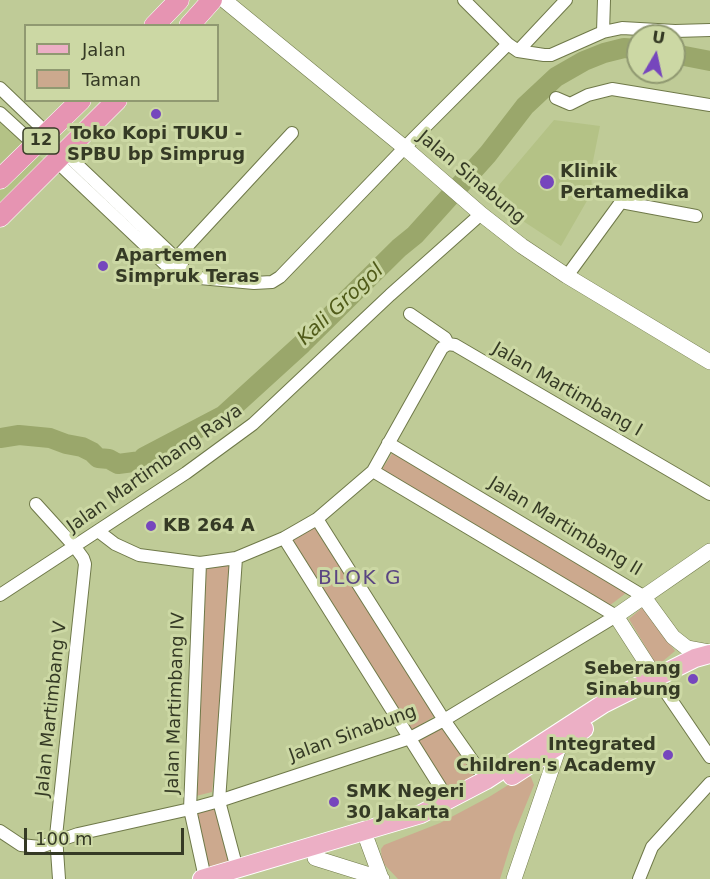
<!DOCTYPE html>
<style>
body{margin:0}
#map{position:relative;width:710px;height:879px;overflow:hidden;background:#bfcb97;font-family:"DejaVu Sans",sans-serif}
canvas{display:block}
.legend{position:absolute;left:24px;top:24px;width:195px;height:78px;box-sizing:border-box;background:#ccd8a4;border:2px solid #909971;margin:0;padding:8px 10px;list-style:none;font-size:18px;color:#353a25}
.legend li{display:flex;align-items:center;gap:12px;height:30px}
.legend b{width:30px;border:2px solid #909971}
.north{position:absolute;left:626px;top:24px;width:60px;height:60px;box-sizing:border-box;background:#ccd8a4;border:2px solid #909971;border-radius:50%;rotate:9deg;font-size:16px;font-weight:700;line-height:24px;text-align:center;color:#353a25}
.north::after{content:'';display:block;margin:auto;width:21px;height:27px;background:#7646bd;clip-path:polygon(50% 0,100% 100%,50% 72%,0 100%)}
.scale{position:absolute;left:24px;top:828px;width:160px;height:27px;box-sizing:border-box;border:3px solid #353a25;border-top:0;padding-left:8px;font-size:18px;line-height:21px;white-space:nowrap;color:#353a25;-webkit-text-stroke:4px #ccd8a4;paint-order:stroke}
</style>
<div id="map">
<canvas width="710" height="879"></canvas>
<ul class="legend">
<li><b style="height:8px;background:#ecafc5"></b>Jalan</li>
<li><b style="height:16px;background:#cca98e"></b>Taman</li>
</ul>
<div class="north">U</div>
<div class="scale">100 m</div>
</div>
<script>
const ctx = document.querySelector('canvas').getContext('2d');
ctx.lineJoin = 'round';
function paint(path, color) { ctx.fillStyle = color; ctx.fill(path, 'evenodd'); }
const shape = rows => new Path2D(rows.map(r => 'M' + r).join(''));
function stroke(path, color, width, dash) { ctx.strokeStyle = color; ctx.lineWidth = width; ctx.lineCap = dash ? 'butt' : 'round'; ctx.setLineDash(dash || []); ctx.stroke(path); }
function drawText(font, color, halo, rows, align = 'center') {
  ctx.font = font + ' "DejaVu Sans",sans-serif'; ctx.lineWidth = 6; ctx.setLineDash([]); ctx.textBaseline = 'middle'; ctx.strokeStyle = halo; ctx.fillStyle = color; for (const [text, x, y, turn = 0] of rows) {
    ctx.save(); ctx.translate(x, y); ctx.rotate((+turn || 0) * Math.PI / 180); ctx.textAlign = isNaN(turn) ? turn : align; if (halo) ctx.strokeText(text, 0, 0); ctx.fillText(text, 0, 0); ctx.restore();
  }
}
const built = shape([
 [0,119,56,171,0,225],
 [554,120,600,126,591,171,592,192,561,246,488,198]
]);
const green = shape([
 [393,452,626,593,609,606,381,471],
 [318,524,438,714,409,732,289,543],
 [235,558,212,792,188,798,205,564],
 [643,607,675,651,657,666,629,619],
 [444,722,482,775,448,796,413,742],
 [526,776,531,777,534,785,514,834,500,879,398,879,382,862,381,849,384,845,440,823,489,797,521,777],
 [217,808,231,863,208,868,194,814]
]);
const river = shape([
 [674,54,710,61],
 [0,438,19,435,50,438,66,444,82,447,92,452,98,458,109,459,118,464,141,461,144,457,224,415,302,344,399,248,415,235,488,154,525,106,556,77,584,61,604,53,624,48,638,49]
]);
const minor = shape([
 [464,0,508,44,518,51,544,55,551,55,603,32,622,28,675,31,710,30],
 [603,32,604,0],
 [518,51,566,0],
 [0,88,48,134],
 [556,98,570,104,588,95,612,89,710,105],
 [0,113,36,146],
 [65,153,182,264],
 [57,162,168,267,180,274,200,278,254,283,272,282,280,277,413,139,508,44],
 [168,267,292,133],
 [567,276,621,202,696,216],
 [410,314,445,338,448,344,455,345,710,494],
 [388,443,643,596],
 [36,504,75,547,83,558,85,564,56,836,59,879],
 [317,519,444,720,486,780],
 [98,531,115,544,139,555,200,563,236,558,284,538,317,519,373,471,442,348,448,344],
 [284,538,449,801],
 [236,558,219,801,237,869],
 [200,563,190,809,205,878],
 [0,595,186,473,253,424,390,295,481,214],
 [661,685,710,757],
 [0,831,21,845,40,847,78,834,190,809,219,801,410,738,444,720,616,616,373,471],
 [639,879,652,847,710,783]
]);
const tertiary = shape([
 [224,0,405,148,481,214,522,246,567,276,710,362],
 [643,596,673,637,687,648,710,652],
 [656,678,616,616,710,551],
 [364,832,381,878],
 [315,858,382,879],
 [514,879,559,747]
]);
const primary = shape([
 [512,776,584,729],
 [202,879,421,814,486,780,603,704,695,658,710,654]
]);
const trunk = shape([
 [154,26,179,0],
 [189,26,212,0],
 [0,179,81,100],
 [0,217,117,100]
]);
const markers = [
 [156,114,6,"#7646bd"],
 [547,182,8,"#7646bd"],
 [103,266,6,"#7646bd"],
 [151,526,6,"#7646bd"],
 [693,679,6,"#7646bd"],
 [668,755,6,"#7646bd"],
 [334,802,6,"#7646bd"]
];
const shields = [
 [41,141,36]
];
const shieldNames = [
 ["12",41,141]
];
const poiNames = [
 ["Toko Kopi TUKU -",156,134,"center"],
 ["SPBU bp Simprug",156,155,"center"],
 ["Klinik",560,172],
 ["Pertamedika",560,193],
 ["Apartemen",115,256],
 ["Simpruk Teras",115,277],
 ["KB 264 A",163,526],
 ["Seberang",681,669,"right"],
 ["Sinabung",681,690,"right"],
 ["Integrated",656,745,"right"],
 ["Children's Academy",656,766,"right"],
 ["SMK Negeri",346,792],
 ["30 Jakarta",346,813]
];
const streetNames = [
 ["Jalan Sinabung",471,178,40],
 ["Jalan Martimbang I",567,390,30],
 ["Jalan Martimbang Raya",155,469,-35],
 ["Jalan Martimbang II",565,527,31],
 ["Jalan Martimbang IV",176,703,-88],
 ["Jalan Martimbang V",52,709,-84],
 ["Jalan Sinabung",353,734,-20]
];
const waterNames = [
 ["Kali Grogol",341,305,-43]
];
const neighbourhoodNames = [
 ["BLOK G",360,579]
];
paint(built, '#b4c286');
paint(green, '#cca98e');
stroke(river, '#9aa76b', 20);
stroke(minor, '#6f7949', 14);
stroke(tertiary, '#6f7949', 16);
stroke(primary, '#fff', 20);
stroke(trunk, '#fff', 21);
stroke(minor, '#fff', 12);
stroke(tertiary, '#fff', 15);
stroke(primary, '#ecafc5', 18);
stroke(trunk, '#e694b2', 20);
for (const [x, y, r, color] of markers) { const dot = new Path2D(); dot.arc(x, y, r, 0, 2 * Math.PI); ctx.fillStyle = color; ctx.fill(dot); stroke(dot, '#ccd8a4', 2); }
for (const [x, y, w] of shields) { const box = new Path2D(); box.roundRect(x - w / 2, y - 13, w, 26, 4.5); ctx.fillStyle = '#ccd8a4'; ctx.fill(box); stroke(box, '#353a25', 1.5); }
drawText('bold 16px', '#353a25', null, shieldNames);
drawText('bold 18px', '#353a25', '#ccd8a4', poiNames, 'left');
drawText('18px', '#353a25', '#ccd8a4', streetNames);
drawText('italic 20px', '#505b19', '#ccd8a4', waterNames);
ctx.letterSpacing = '1.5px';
drawText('20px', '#5a4582', '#ccd8a4', neighbourhoodNames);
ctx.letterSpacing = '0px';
</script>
